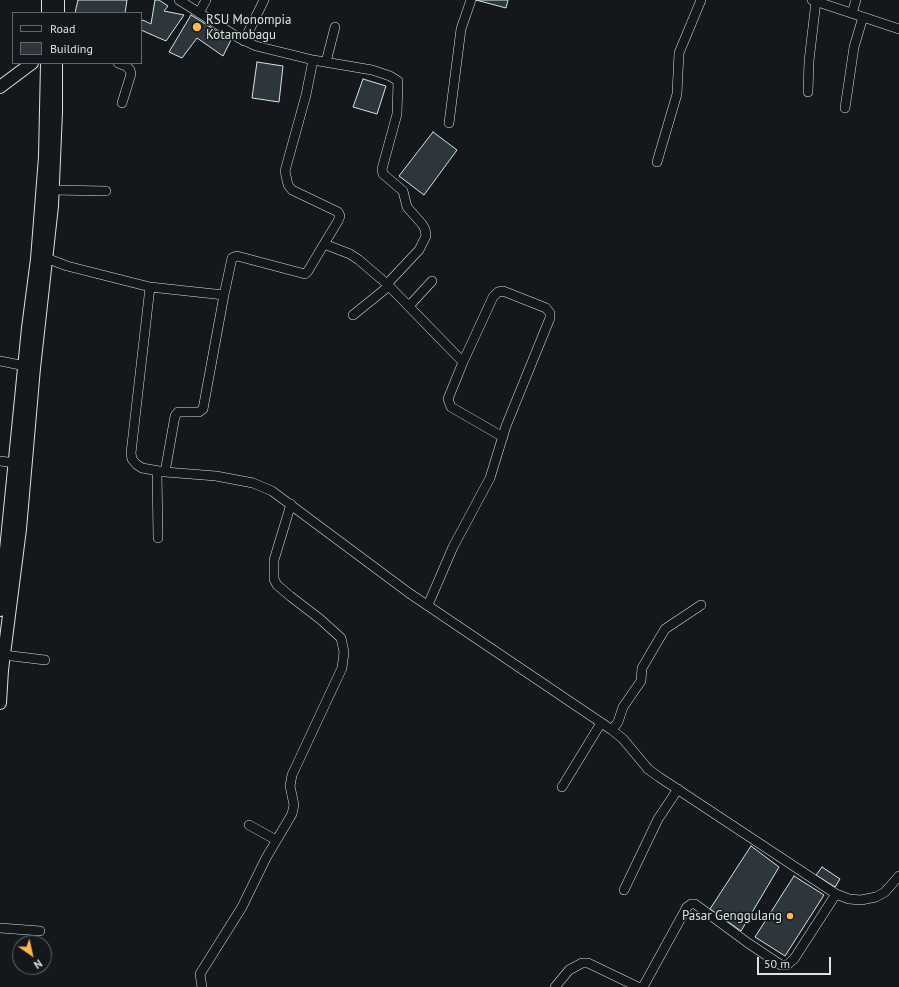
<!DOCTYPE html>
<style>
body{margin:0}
#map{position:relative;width:899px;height:987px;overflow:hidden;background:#14181c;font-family:"PT Sans",sans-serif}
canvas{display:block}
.legend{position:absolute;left:12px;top:12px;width:130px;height:52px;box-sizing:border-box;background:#14181c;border:1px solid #626a69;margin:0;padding:5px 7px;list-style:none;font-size:12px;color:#d8e6dc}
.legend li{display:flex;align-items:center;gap:8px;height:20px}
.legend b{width:20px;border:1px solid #626a69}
.north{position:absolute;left:12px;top:935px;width:40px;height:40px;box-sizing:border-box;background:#14181c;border:1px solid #626a69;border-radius:50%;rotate:146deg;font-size:11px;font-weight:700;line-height:16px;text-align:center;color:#d8e6dc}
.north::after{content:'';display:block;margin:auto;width:14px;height:18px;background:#ffb74d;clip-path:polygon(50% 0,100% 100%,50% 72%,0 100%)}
.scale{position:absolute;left:757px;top:957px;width:74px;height:18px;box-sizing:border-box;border:2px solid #d8e6dc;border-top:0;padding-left:5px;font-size:12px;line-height:14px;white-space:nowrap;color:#d8e6dc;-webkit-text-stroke:3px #14181c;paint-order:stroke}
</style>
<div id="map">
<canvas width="899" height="987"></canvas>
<ul class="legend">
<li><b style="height:5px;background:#14181c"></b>Road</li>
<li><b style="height:11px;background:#2c363c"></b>Building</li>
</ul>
<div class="north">N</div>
<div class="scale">50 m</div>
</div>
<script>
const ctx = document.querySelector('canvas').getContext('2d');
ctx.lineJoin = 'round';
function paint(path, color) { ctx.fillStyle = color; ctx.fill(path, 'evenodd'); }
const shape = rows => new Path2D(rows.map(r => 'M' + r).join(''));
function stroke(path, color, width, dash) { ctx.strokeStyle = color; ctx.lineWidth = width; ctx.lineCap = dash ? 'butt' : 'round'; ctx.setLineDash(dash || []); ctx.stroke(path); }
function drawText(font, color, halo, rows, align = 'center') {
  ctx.font = font + ' "PT Sans",sans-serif'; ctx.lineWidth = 3; ctx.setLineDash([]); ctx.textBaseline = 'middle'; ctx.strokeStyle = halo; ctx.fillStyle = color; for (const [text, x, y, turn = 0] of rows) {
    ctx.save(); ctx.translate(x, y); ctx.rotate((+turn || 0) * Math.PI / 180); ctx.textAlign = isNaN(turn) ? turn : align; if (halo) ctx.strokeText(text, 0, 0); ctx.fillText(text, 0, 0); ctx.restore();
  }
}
const building = shape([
 [78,0,127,0,125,13,75,13,78,0],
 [155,0,159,0,168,6,164,11,184,15,166,41,141,30,141,22,143,20,151,24,155,0],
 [476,0,508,0,506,8,476,0],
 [191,15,231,40,223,56,197,38,182,58,169,52,191,15],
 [257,62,283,66,279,102,252,98,257,62],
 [363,79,386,86,377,114,353,107,363,79],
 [433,132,457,150,424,195,399,176,433,132],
 [751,846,779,867,741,931,710,909,751,846],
 [822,867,840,879,835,887,816,875,822,867],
 [794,876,824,895,785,956,755,937,794,876]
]);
const street = shape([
 [179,0,239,38,256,46,313,60,372,70,390,76,398,81,397,114,382,169,383,174,403,191,407,207,422,224,425,229,426,236,419,250,387,284],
 [812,0,899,29],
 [199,13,206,0],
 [852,13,856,0],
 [244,41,264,0],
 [313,60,306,95,285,171,288,185,292,190,338,212,340,216,338,221,324,244],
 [326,62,335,27],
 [118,63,126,66,130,70,131,74,122,103],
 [808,92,809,61,816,1],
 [845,108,854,47,863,17],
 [449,123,461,29,471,0],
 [657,162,677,94,679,53,701,0],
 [52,190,106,191],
 [40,259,46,258,67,266,150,287,131,453,132,459,136,464,142,468,165,472,216,476,253,483,272,491,409,593,612,730,623,739,648,769,659,777,836,894,849,899,861,900,876,897,885,892,899,876],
 [150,287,224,295,232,258,237,256,305,274,308,271,324,244,350,254,359,260,387,284,463,362],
 [409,306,432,281],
 [353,315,389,286],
 [0,361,30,367],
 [0,461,15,463],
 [157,471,158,538],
 [165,472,175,416,178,412,199,412,203,409,224,295],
 [428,605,453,547,490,478,506,426,550,318,550,313,546,308,503,291,498,292,493,297,463,362,448,399,451,407,503,437],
 [4,655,45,660],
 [612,730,618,722,623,707,641,681,642,668,665,629,701,605],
 [562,787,601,723],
 [249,825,276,840],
 [624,890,658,819,678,789],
 [0,928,40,931],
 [202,987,200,974,242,907,266,858,292,814,294,805,290,786,292,775,342,668,344,652,341,638,320,619,290,596,277,585,274,579,274,560,291,504],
 [555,987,569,970,582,963,588,963,638,987],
 [643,987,687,907,691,904,695,904,748,943,781,965,787,965,794,959,836,894]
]);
const secondary = shape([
 [48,13,48,0],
 [58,13,58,0],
 [0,87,32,63],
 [0,610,28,328,37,259,45,157,47,63],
 [0,703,2,670,20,529,34,368,52,206,56,112,56,63]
]);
const markers = [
 [197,27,5,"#ffb74d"],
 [790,916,4,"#ffb74d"]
];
const poiNames = [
 ["RSU Monompia",206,20],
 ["Kotamobagu",206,35],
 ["Pasar Genggulang",782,916,"right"]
];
paint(building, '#2c363c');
stroke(building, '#d8e6dc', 1);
stroke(street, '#d8e6dc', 10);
stroke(secondary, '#d8e6dc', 14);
stroke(street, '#14181c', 9);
stroke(secondary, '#14181c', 12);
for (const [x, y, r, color] of markers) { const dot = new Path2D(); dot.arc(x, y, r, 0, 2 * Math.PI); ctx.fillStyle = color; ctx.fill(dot); stroke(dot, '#14181c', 1.5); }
drawText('13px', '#d8e6dc', '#14181c', poiNames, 'left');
</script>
